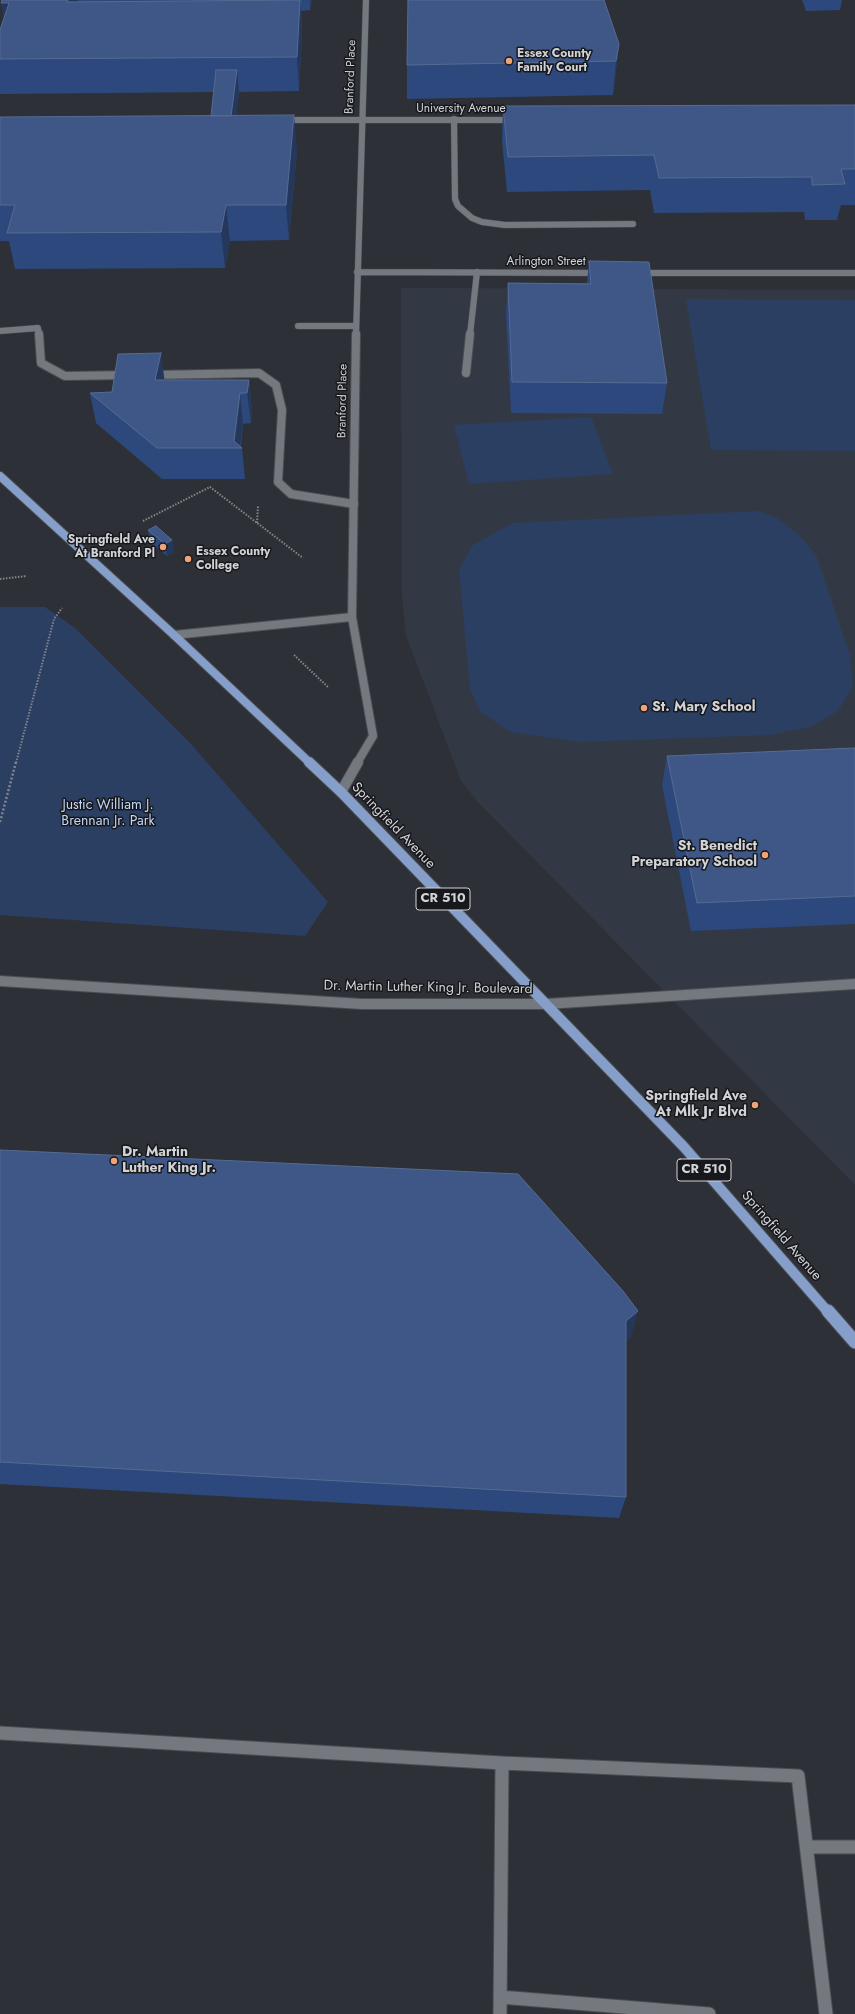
<!DOCTYPE html>
<style>
body{margin:0}
canvas{display:block;background:#2d3036}
</style>
<canvas width="855" height="2014"></canvas>
<script>
const ctx = document.querySelector('canvas').getContext('2d');
ctx.lineJoin = 'round';
function paint(path, color) { ctx.fillStyle = color; ctx.fill(path, 'evenodd'); }
const shape = rows => new Path2D(rows.map(r => 'M' + r).join(''));
function stroke(path, color, width, dash) { ctx.strokeStyle = color; ctx.lineWidth = width; ctx.lineCap = dash ? 'butt' : 'round'; ctx.setLineDash(dash || []); ctx.stroke(path); }
function drawText(font, color, halo, rows, align = 'center') {
  ctx.font = font + ' Jost,sans-serif'; ctx.lineWidth = 3; ctx.setLineDash([]); ctx.textBaseline = 'middle'; ctx.strokeStyle = halo; ctx.fillStyle = color; for (const [text, x, y, turn = 0] of rows) {
    ctx.save(); ctx.translate(x, y); ctx.rotate((+turn || 0) * Math.PI / 180); ctx.textAlign = isNaN(turn) ? turn : align; if (halo) ctx.strokeText(text, 0, 0); ctx.fillText(text, 0, 0); ctx.restore();
  }
}
const built = shape([
 [401,288,855,290,855,1185,477,801,461,781,406,635,402,595]
]);
const green = shape([
 [686,299,855,300,855,451,711,450],
 [591,417,613,474,469,484,454,425],
 [759,511,777,518,800,536,816,555,850,655,853,686,838,711,810,727,770,735,581,742,510,732,480,711,470,689,459,570,473,545,513,523],
 [0,607,45,607,75,628,191,744,328,902,305,936,0,915]
]);
const pathFar1 = shape([
 [143,521,210,487,303,558],
 [257,523,258,506],
 [0,579,27,576],
 [294,655,329,688],
 [16,763,54,619,62,608]
]);
const path = shape([
 [0,822,16,762]
]);
const laneFar2 = shape([
 [454,119,455,199,458,206,472,218,482,222,505,225,633,224],
 [298,326,356,326],
 [0,331,38,328,39,335],
 [470,335,477,272]
]);
const laneFar1 = shape([
 [39,334,41,363,65,376,129,375],
 [466,373,470,334],
 [151,375,259,373,276,385,282,410,278,482,291,494,354,504]
]);
const lane = shape([
 [0,1733,502,1763,500,2014],
 [502,1763,798,1776,826,2014],
 [807,1847,855,1847],
 [500,1997,709,2014]
]);
const streetFar2 = shape([
 [357,272,601,273],
 [637,273,855,273],
 [356,335,366,0]
]);
const streetFar1 = shape([
 [356,334,352,617,373,736,357,763],
 [174,635,352,617]
]);
const street = shape([
 [341,792,358,762]
]);
const secondaryFar1 = shape([
 [282,120,516,120]
]);
const secondary = shape([
 [0,981,362,1004,546,1004,855,984]
]);
const primaryFar2 = shape([
 [0,476,174,635,310,763]
]);
const primaryFar1 = shape([
 [309,762,341,792,684,1147,828,1312]
]);
const primary = shape([
 [828,1311,855,1342]
]);
const wall = shape([
 [2,0,312,0,310,10,301,11,302,34,299,91,239,92,236,116,297,150,289,240,230,241,225,268,15,269,9,241,0,241,0,117,211,116,214,92,0,94,0,30,4,17,1,3],
 [802,0,842,0,840,10,806,11],
 [619,44,615,79,613,95,407,99,407,65],
 [855,105,855,205,841,205,837,220,805,220,804,212,654,213,650,190,507,192,502,141,503,106],
 [589,261,667,383,662,414,511,413,506,314,508,283,587,283],
 [165,380,249,380,252,411,251,423,243,424,241,447,242,448,245,479,162,479,96,423,90,393,112,392],
 [148,530,172,540,174,552,167,556,150,542],
 [855,748,855,924,691,931,662,785,667,756],
 [0,1150,631,1337,626,1341,626,1497,619,1518,0,1484]
]);
const shadedWall = shape([
 [68,0,78,0,80,12,67,2],
 [300,0,302,34,299,91,297,57],
 [310,0,312,0,310,10],
 [1,3,9,3,8,37],
 [619,44,615,79,613,95,616,61],
 [237,70,239,92,232,151,230,129],
 [294,115,297,150,289,240,286,205],
 [226,205,230,241,225,268,221,232],
 [161,353,165,384,155,380],
 [249,380,252,411,251,423,247,393],
 [240,393,243,424,240,448,234,441],
 [172,540,174,552,167,556,165,544],
 [638,1311,631,1337,619,1347,626,1321]
]);
const building = shape([
 [2,0,68,0,67,2,300,0,297,57,0,59,0,30,9,3,1,3,2,0],
 [408,0,604,0,619,44,616,61,407,65,408,0],
 [216,70,237,70,231,116,211,116,216,70],
 [855,105,855,169,841,169,845,184,812,185,812,177,659,178,654,155,508,157,503,106,855,105],
 [294,115,286,205,226,205,221,232,7,233,15,205,0,205,0,117,294,115],
 [589,261,649,262,667,383,512,382,508,283,591,284,589,261],
 [161,353,155,380,249,380,247,393,240,393,234,441,242,448,157,448,90,393,112,392,118,354,161,353],
 [156,526,172,540,165,544,148,530,156,526],
 [855,748,855,896,697,903,667,756,855,748],
 [0,1150,518,1174,623,1291,638,1311,626,1321,626,1497,0,1462,0,1150]
]);
const markers = [
 [509,61,4,"#efa376"],
 [163,547,4,"#efa376"],
 [188,559,4,"#efa376"],
 [644,708,4,"#efa376"],
 [765,855,4,"#efa376"],
 [755,1105,4,"#efa376"],
 [114,1161,4,"#efa376"]
];
const farPoinames = [
 ["Essex County",517,54],
 ["Family Court",517,68],
 ["Springfield Ave",155,540,"right"],
 ["At Branford Pl",155,554,"right"],
 ["Essex County",196,552],
 ["College",196,566]
];
const farStreetnames = [
 ["Branford Place",351,77,-88],
 ["University Avenue",461,109],
 ["Arlington Street",546,262],
 ["Branford Place",343,401,-89]
];
const shields = [
 [443,899,54],
 [704,1170,54]
];
const shieldNames = [
 ["CR 510",443,899],
 ["CR 510",704,1170]
];
const poiNames = [
 ["St. Mary School",652,708],
 ["St. Benedict",757,847,"right"],
 ["Preparatory School",757,863,"right"],
 ["Springfield Ave",747,1097,"right"],
 ["At Mlk Jr Blvd",747,1113,"right"],
 ["Dr. Martin",122,1153],
 ["Luther King Jr.",122,1169]
];
const parkNames = [
 ["Justic William J.",108,806],
 ["Brennan Jr. Park",108,822]
];
const streetNames = [
 ["Springfield Avenue",393,826,46],
 ["Dr. Martin Luther King Jr. Boulevard",428,988,1],
 ["Springfield Avenue",781,1236,49]
];
paint(built, '#333944');
paint(green, '#2b3f62');
stroke(laneFar2, '#4a4c51', 7);
stroke(laneFar1, '#4a4c51', 10);
stroke(lane, '#4a4c51', 15);
stroke(streetFar2, '#4a4c51', 7);
stroke(streetFar1, '#4a4c51', 10);
stroke(street, '#4a4c51', 12);
stroke(secondaryFar1, '#4a4c51', 7);
stroke(secondary, '#4a4c51', 12);
stroke(primaryFar2, '#4a4c51', 10);
stroke(primaryFar1, '#4a4c51', 12);
stroke(primary, '#4a4c51', 15);
stroke(pathFar1, '#84868b', 2, [1.5, 1.5]);
stroke(path, '#84868b', 2.5, [2, 2]);
stroke(laneFar2, '#74787f', 6);
stroke(laneFar1, '#74787f', 8);
stroke(lane, '#74787f', 13);
stroke(streetFar2, '#74787f', 6);
stroke(streetFar1, '#74787f', 8);
stroke(street, '#74787f', 10);
stroke(secondaryFar1, '#74787f', 6);
stroke(secondary, '#74787f', 10);
stroke(primaryFar2, '#869fca', 8);
stroke(primaryFar1, '#869fca', 10);
stroke(primary, '#869fca', 13);
paint(wall, '#2c487c');
paint(shadedWall, '#25385c');
paint(building, '#3e5786');
stroke(building, '#556b92', 1);
for (const [x, y, r, color] of markers) { const dot = new Path2D(); dot.arc(x, y, r, 0, 2 * Math.PI); ctx.fillStyle = color; ctx.fill(dot); stroke(dot, '#17181b', 1.5); }
drawText('bold 12px', '#d1d3d7', '#17181b', farPoinames, 'left');
drawText('12px', '#d1d3d7', '#17181b', farStreetnames);
for (const [x, y, w] of shields) { const box = new Path2D(); box.roundRect(x - w / 2, y - 11, w, 22, 3); ctx.fillStyle = '#17181b'; ctx.fill(box); stroke(box, '#d1d3d7', 1); }
drawText('bold 13px', '#d1d3d7', null, shieldNames);
drawText('bold 14px', '#d1d3d7', '#17181b', poiNames, 'left');
drawText('14px', '#c2d6f9', '#17181b', parkNames);
drawText('14px', '#d1d3d7', '#17181b', streetNames);
</script>
